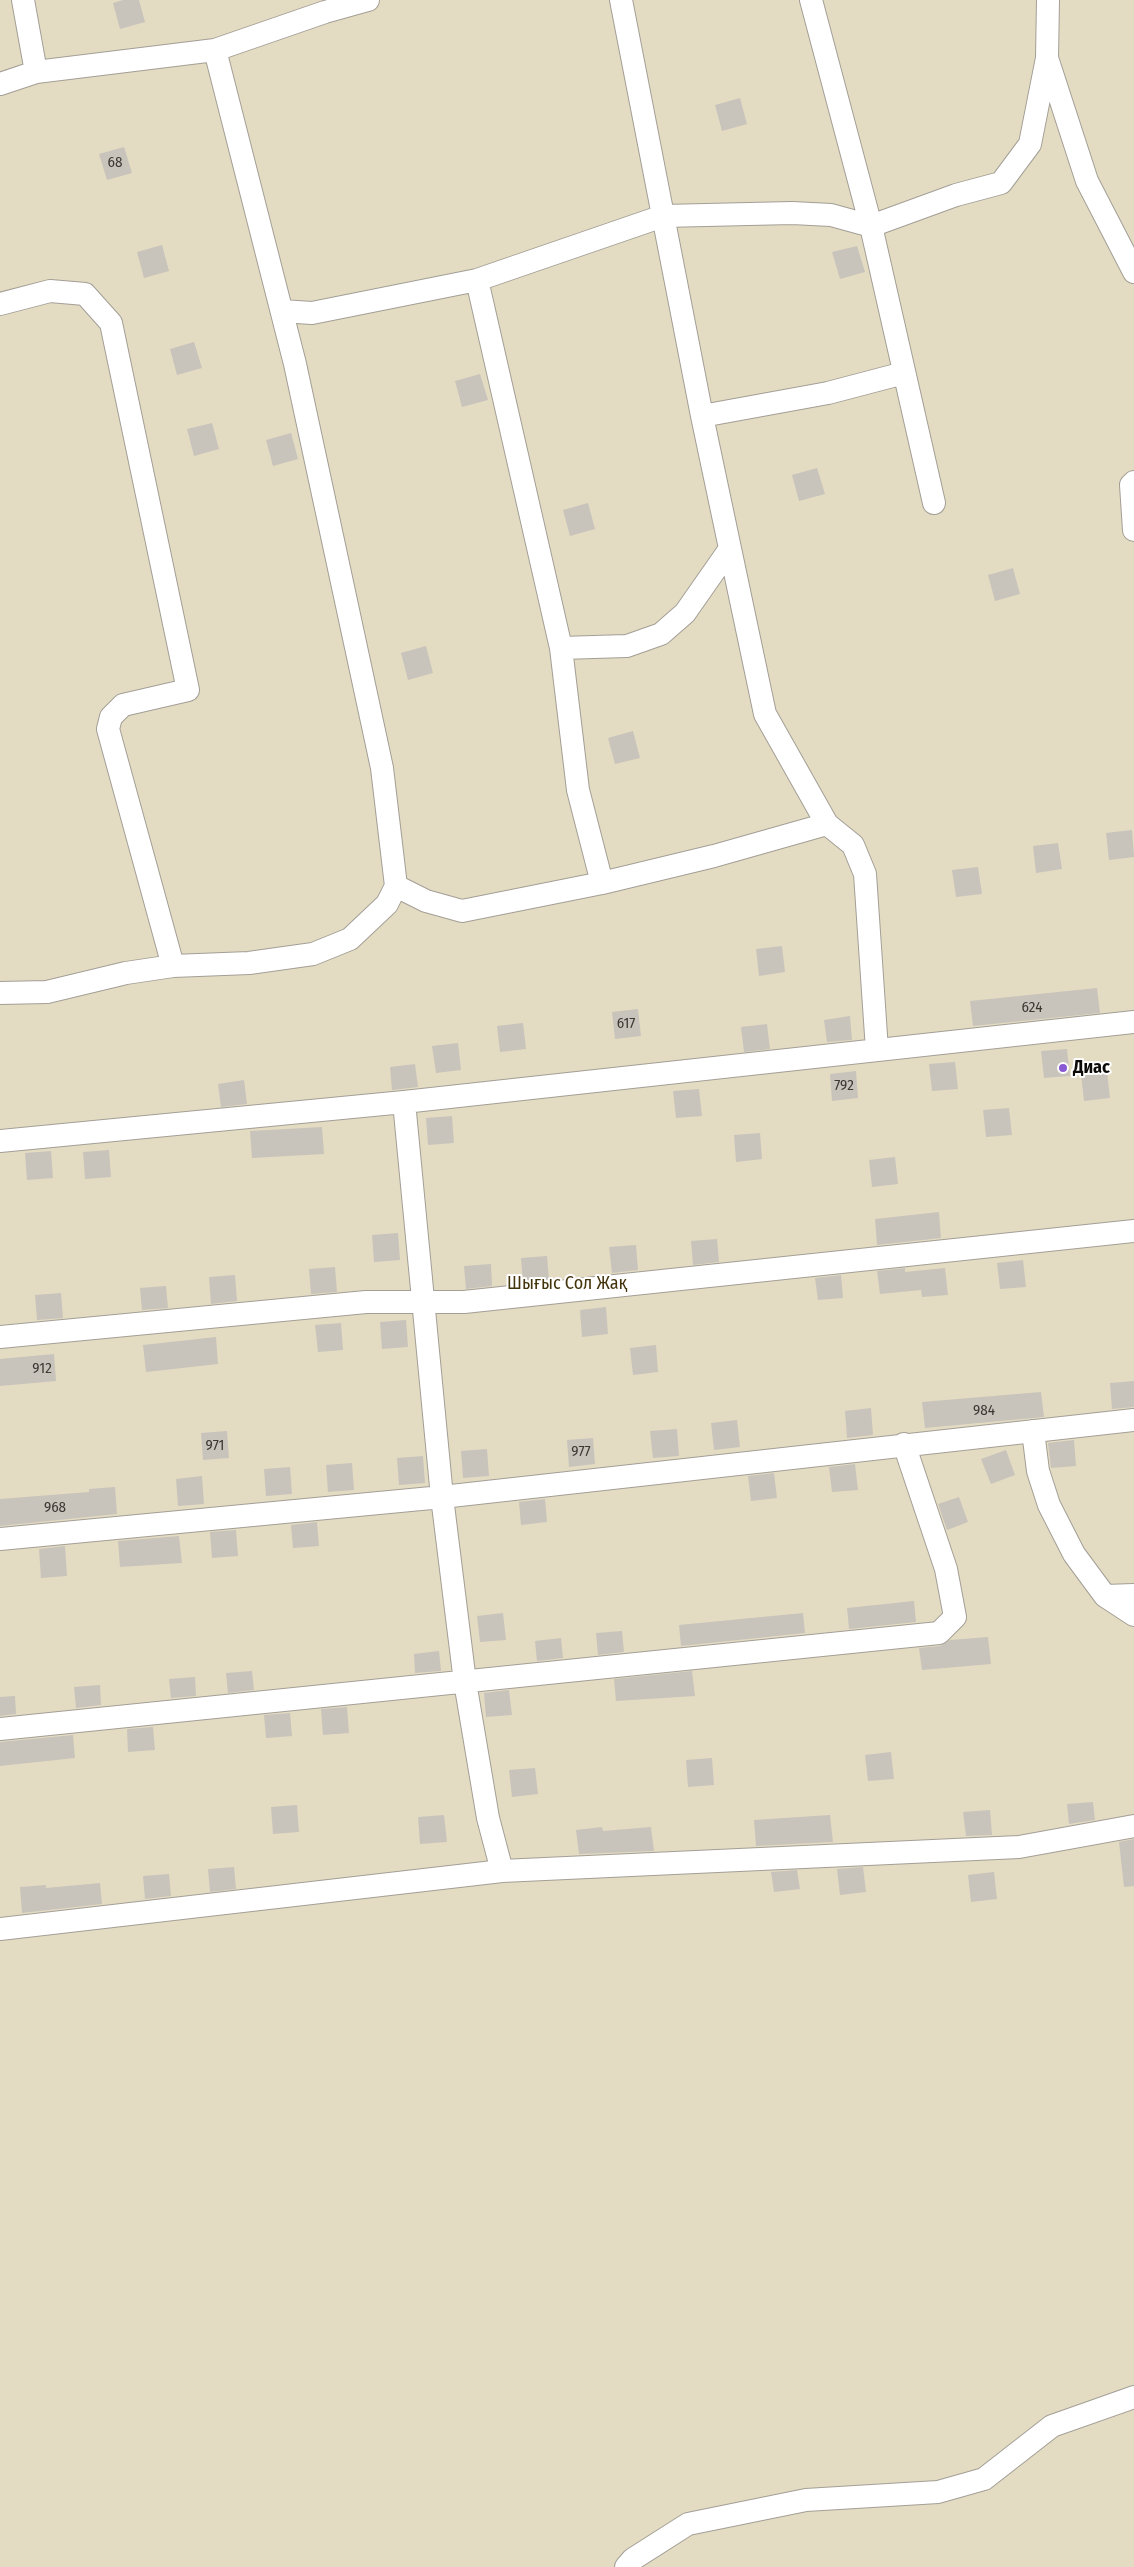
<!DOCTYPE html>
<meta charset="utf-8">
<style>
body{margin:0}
canvas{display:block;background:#fefaf0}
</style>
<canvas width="1134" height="2567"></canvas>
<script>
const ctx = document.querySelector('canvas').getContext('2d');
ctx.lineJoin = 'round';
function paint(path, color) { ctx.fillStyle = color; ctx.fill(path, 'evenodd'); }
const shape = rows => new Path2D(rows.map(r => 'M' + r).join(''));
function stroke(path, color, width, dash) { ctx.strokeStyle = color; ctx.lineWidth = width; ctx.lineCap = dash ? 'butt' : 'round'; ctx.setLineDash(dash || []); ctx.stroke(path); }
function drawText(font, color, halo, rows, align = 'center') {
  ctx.font = font + ' "Fira Sans Condensed",sans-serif'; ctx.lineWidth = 4; ctx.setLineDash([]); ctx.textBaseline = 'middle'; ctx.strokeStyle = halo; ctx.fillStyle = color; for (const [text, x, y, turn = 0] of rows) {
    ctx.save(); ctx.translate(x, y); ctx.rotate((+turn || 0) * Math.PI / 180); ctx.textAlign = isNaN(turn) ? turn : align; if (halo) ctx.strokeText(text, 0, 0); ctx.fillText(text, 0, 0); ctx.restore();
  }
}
const green = shape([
 [0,0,1134,0,1134,2567,0,2567]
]);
const building = shape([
 [123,0,139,0,145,22,120,29,113,3],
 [740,98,747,124,722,131,715,105],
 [124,147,132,173,107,180,99,154],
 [162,245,169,271,144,278,137,252],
 [857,246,865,272,840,279,832,252],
 [194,342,202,368,177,375,170,349],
 [480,374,488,400,462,407,455,381],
 [212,423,219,449,194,456,187,429],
 [291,433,298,459,273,466,266,440],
 [817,468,825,494,799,501,792,475],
 [588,503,595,529,570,536,563,510],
 [1013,568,1020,594,995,601,988,575],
 [426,646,433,673,408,680,401,653],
 [633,731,640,758,615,764,608,738],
 [1132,830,1134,857,1109,860,1106,833],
 [1058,843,1062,869,1036,873,1033,846],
 [978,867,982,894,956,897,952,870],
 [782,946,785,972,759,976,756,949],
 [1097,988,1100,1013,973,1026,970,1001],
 [638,1009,641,1036,615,1039,612,1012],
 [850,1016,852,1040,827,1042,824,1020],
 [523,1023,526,1049,500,1052,497,1026],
 [767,1024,770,1049,744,1052,741,1027],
 [458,1043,461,1070,436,1073,432,1046],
 [1067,1049,1070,1076,1044,1078,1041,1051],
 [955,1062,958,1089,932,1091,929,1064],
 [415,1064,418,1087,392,1090,390,1067],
 [856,1071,858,1098,832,1101,830,1074],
 [1107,1071,1110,1098,1084,1101,1081,1074],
 [244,1080,247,1104,221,1107,218,1084],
 [699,1089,702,1116,676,1118,673,1091],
 [1009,1108,1012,1135,986,1137,983,1110],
 [452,1116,454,1143,428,1145,426,1118],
 [322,1127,324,1154,252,1158,250,1131],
 [760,1133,762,1159,736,1162,734,1135],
 [109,1150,111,1177,85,1179,83,1152],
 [51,1151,53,1178,27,1180,25,1153],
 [895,1157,898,1184,872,1187,869,1160],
 [939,1212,941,1238,877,1245,875,1219],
 [398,1233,400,1260,374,1262,372,1235],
 [717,1239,719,1262,693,1265,691,1241],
 [636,1245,638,1270,612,1273,609,1247],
 [547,1256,549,1280,523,1283,521,1258],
 [1023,1260,1026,1287,1000,1289,997,1263],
 [491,1264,492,1286,466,1289,464,1266],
 [335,1267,337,1292,311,1294,309,1269],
 [905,1268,905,1272,945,1268,948,1295,922,1297,921,1290,880,1294,877,1271],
 [235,1275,237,1301,211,1304,209,1277],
 [841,1275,843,1298,818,1300,815,1278],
 [166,1286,168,1308,142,1310,140,1288],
 [61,1293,63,1318,37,1320,35,1295],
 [606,1307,608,1334,582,1337,580,1310],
 [406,1320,408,1347,382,1349,380,1322],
 [341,1323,343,1350,318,1352,315,1325],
 [216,1337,218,1364,146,1372,143,1345],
 [656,1345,658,1372,633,1375,630,1348],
 [54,1354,56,1381,0,1386,0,1359],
 [1134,1381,1134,1407,1112,1409,1110,1383],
 [1041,1392,1044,1417,925,1428,922,1402],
 [871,1408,873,1435,847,1438,845,1411],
 [737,1420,740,1447,714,1450,711,1423],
 [677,1429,679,1456,653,1458,650,1431],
 [227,1431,229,1458,203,1460,201,1433],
 [593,1438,595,1464,569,1467,567,1440],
 [1074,1440,1076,1466,1051,1468,1048,1443],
 [487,1449,489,1476,463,1478,461,1451],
 [1006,1450,1015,1475,991,1484,981,1459],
 [423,1456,425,1483,399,1485,397,1458],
 [352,1463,354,1490,328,1492,326,1465],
 [855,1464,858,1490,832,1492,829,1467],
 [290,1467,292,1494,266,1496,264,1469],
 [774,1473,777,1498,751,1501,748,1476],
 [202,1476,204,1504,178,1506,176,1479],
 [115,1487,117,1514,0,1526,0,1499,89,1492,89,1489],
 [959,1497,968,1522,947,1530,938,1504],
 [545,1499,547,1522,521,1525,519,1502],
 [317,1522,319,1546,293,1548,291,1525],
 [236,1530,238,1556,212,1558,210,1532],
 [179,1536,182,1563,120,1567,118,1541],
 [65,1546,67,1576,41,1578,39,1549],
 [914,1601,916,1622,849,1629,847,1608],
 [503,1613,506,1640,480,1642,477,1616],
 [803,1613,805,1633,681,1646,679,1625],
 [622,1631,624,1652,598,1655,596,1633],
 [988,1637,991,1664,922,1670,919,1648,940,1646,950,1640],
 [561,1638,563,1658,537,1661,535,1641],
 [439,1651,441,1671,415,1673,414,1654],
 [252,1671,254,1690,228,1693,226,1673],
 [692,1671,695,1696,616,1701,614,1679],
 [195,1677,196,1696,171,1698,169,1679],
 [100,1685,101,1705,76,1708,74,1687],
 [509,1690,512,1715,486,1717,484,1693],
 [15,1696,16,1714,0,1716,0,1697],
 [347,1707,349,1733,323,1735,321,1709],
 [290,1713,292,1736,266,1738,264,1715],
 [153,1727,155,1750,128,1752,127,1729],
 [73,1735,75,1758,0,1766,0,1742],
 [891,1752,894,1779,868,1781,865,1755],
 [712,1758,714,1785,688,1787,686,1760],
 [535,1768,538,1794,512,1797,509,1770],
 [1093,1802,1095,1820,1069,1824,1067,1804],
 [297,1805,299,1832,273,1834,271,1807],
 [990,1810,992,1835,966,1836,963,1812],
 [444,1815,447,1842,420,1844,418,1817],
 [830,1815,833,1842,756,1846,754,1820],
 [602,1827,603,1831,651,1827,654,1851,579,1854,576,1830],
 [1134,1839,1134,1886,1124,1887,1119,1842],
 [234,1867,236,1889,210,1892,208,1869],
 [863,1867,866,1892,840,1895,837,1869],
 [797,1870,800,1889,774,1892,771,1872],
 [994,1872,997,1899,971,1902,968,1875],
 [169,1874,171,1896,145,1899,143,1876],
 [100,1883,102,1904,22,1913,20,1887,46,1885,46,1888]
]);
const street = shape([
 [23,0,36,72],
 [621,0,702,416,765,714,827,824,853,845,865,874,877,1050],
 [811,0,871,226,934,503],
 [1048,0,1047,58,1087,181,1134,272],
 [215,50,295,364,382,768,396,886,426,901,462,911,602,883,714,856,827,824],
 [0,84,36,72,215,50,325,12,368,0],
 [477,280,663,216,792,213,831,215,871,226,956,195,1001,183,1030,144,1047,58],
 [0,304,50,291,85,294,111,323,188,690,123,705,111,717,108,729,173,966],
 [282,311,312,313,477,280,561,648,627,646,661,634,685,613,729,550],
 [702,416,828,393,904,373],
 [1134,482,1131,485,1134,530],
 [561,648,578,790,602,883],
 [0,993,47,992,126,973,173,966,249,963,313,954,350,939,387,904,396,886],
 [404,1102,442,1497,465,1682,488,1818,502,1871],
 [0,1141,404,1102,1134,1022],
 [0,1337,366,1302,464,1302,1134,1231],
 [1033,1431,1038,1471,1049,1505,1074,1554,1105,1596,1134,1595],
 [0,1539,442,1497,1134,1420],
 [1105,1596,1134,1615],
 [0,1729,939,1633,955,1617,946,1569,904,1444],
 [0,1929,502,1871,1019,1847,1134,1826],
 [626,2567,633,2559,688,2524,806,2500,938,2492,984,2479,1052,2426,1134,2397]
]);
const markers = [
 [1063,1068,5,"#895ad3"]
];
const numberNames = [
 ["68",115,163],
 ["624",1032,1008],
 ["617",626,1024],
 ["792",844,1086],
 ["912",42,1369],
 ["984",984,1411],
 ["971",215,1446],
 ["977",581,1452],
 ["968",55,1508]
];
const poiNames = [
 ["Диас",1073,1068]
];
const parkNames = [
 ["Шығыс Сол Жақ",567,1284]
];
paint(green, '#e4dbc3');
paint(building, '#c8c4bb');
stroke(street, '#a39f96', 24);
stroke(street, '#fff', 22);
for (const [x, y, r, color] of markers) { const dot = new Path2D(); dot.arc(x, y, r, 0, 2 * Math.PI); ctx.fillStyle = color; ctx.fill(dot); stroke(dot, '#fff', 2); }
drawText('15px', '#3c3935', null, numberNames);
drawText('bold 18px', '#0d0b08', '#fff', poiNames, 'left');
drawText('18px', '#43340b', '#fff', parkNames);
</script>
